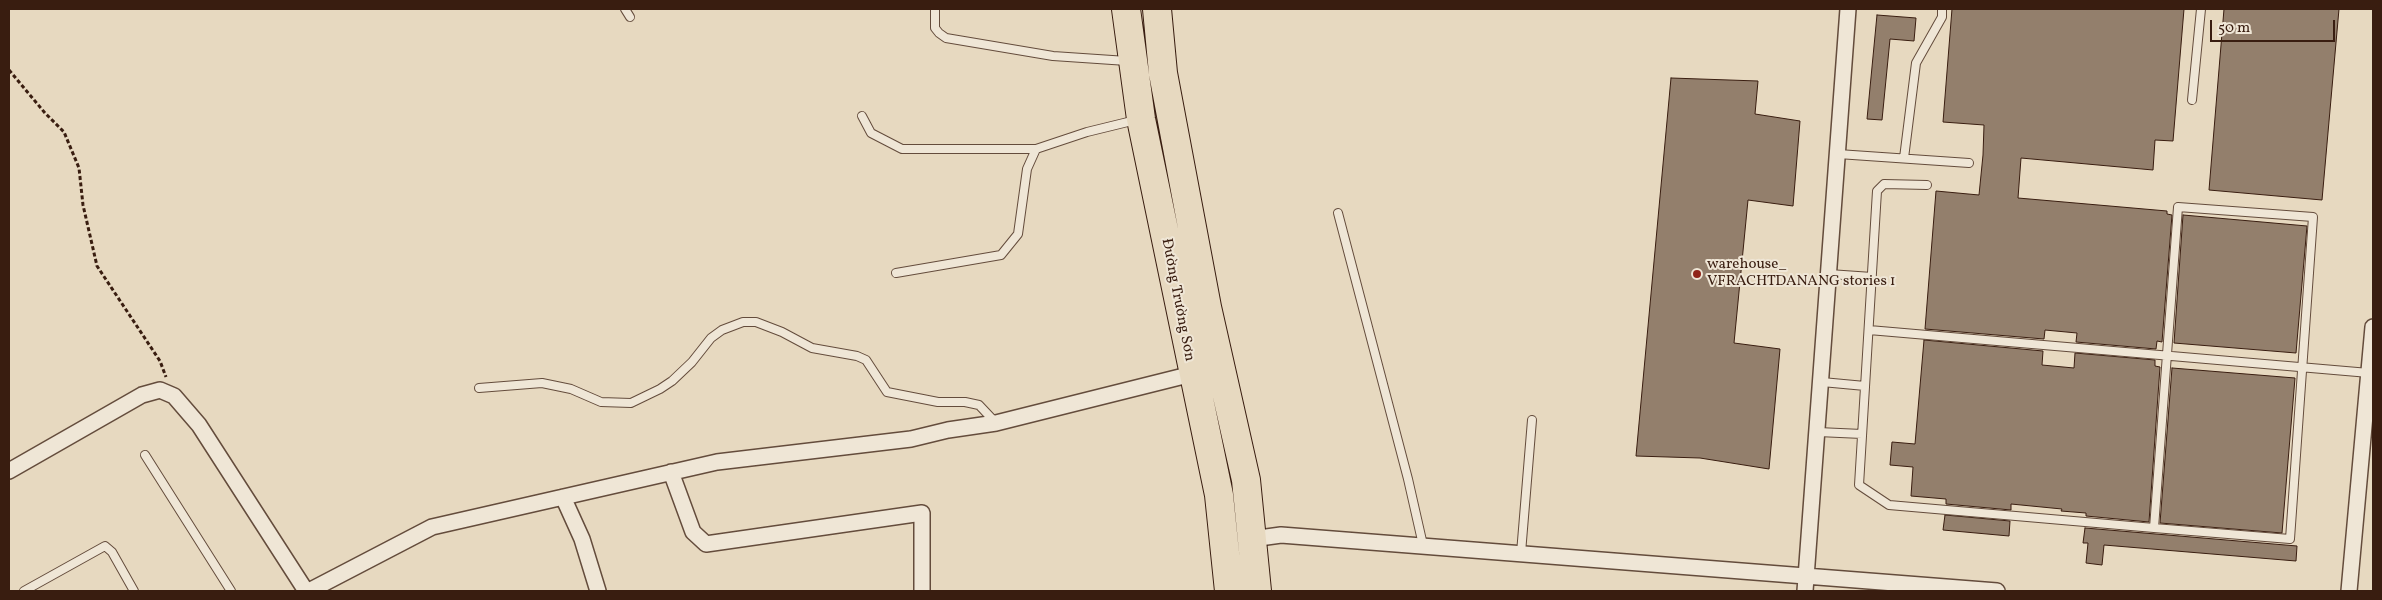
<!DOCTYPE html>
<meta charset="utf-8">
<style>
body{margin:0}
#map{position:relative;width:2382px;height:600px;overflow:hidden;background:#e7d9c0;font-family:Vollkorn,serif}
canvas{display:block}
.frame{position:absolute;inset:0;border:10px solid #391d10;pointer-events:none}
.scale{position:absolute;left:2210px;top:20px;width:125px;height:22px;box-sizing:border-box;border:2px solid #391d10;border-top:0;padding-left:6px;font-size:15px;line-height:18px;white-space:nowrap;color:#391d10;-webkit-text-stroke:4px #efe6d6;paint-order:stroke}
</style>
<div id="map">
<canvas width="2382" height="600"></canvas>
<div class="frame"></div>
<div class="scale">50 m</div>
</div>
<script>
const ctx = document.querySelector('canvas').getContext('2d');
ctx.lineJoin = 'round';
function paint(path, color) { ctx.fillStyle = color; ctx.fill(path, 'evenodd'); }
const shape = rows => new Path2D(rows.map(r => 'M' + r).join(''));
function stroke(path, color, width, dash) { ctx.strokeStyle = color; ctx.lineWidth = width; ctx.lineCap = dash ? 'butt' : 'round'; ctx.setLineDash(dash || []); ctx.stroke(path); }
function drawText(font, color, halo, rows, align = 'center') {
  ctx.font = font + ' Vollkorn,serif'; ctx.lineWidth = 4; ctx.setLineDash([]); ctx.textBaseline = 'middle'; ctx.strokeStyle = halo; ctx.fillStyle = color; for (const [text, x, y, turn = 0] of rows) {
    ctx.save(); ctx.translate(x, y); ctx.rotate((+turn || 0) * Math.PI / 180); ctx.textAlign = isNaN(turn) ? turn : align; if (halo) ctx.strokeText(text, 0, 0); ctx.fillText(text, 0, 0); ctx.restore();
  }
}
const building = shape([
 [1952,9,2184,9,2173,141,2155,140,2153,170,2021,158,2018,198,2167,211,2167,214,2172,215,2162,342,2157,341,2156,349,2076,342,2077,333,2045,330,2044,339,1925,329,1936,191,1979,195,1983,155,1984,125,1943,122,1952,9],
 [2224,9,2339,9,2322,200,2209,190,2224,9],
 [1877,15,1916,18,1914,41,1890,39,1882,120,1867,119,1877,15],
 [1671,78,1758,81,1755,114,1800,121,1793,206,1748,200,1734,343,1780,349,1769,469,1700,458,1636,456,1671,78],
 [2183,215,2307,226,2296,353,2174,343,2183,215],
 [1924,340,2043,351,2042,365,2074,368,2075,353,2155,360,2155,366,2160,367,2149,522,2086,516,2086,513,2061,511,2062,509,2011,504,2011,510,1946,504,1946,499,1911,496,1913,467,1890,465,1892,442,1915,444,1924,340],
 [2172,368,2295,378,2282,533,2160,523,2172,368],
 [1945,515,2010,521,2009,536,1943,530,1945,515],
 [2085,528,2297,546,2296,561,2104,545,2102,565,2086,563,2088,543,2083,543,2085,528]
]);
const path = shape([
 [9,70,45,113,64,132,79,168,83,205,97,266,160,361,166,377]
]);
const lane = shape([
 [625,9,630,17],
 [935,9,935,28,939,33,946,38,1053,56,1127,61],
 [2192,100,2201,9],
 [862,116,871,133,902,149,1036,149],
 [1838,154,1969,163],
 [1904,158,1916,63,1942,17,1942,9],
 [1927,185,1884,184,1877,191,1859,485,1889,505,2154,528,2290,539,2313,217,2178,207,2154,528],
 [1338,213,1408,479,1423,545],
 [896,273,1001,255,1018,234,1027,169,1036,149,1087,132,1136,120],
 [1829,274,1872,277],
 [1869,330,2369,373],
 [1822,382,1865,386],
 [479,388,542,383,571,389,601,402,631,403,660,389,672,381,692,362,711,338,722,330,743,322,756,322,782,332,812,348,857,356,866,360,887,392,938,402,965,402,979,405,996,423],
 [1818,432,1862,434],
 [145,455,231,591],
 [1521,553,1532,420],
 [24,591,105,546,112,552,134,591]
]);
const street = shape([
 [9,471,142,395,160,390,174,396,199,425,306,591],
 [671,472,693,532,706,544,922,513,922,591],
 [563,497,582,539,598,591],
 [1252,539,1281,535,1997,591],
 [309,591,432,527,717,462,911,439,948,430,996,423,1192,374],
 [1805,591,1848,9],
 [2349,591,2373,327]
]);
const highway = shape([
 [1126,9,1141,119,1219,495,1229,591],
 [1157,9,1163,73,1207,307,1246,480,1257,591]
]);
const markers = [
 [1697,274,5,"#8f2418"]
];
const poiNames = [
 ["warehouse_",1707,265],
 ["VFRACHTDANANG stories 1",1707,282]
];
const streetNames = [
 ["Đường Trường Sơn",1177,300,79]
];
paint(building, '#937f6c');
stroke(building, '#391d10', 1);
stroke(lane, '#644c3c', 10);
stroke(street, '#644c3c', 18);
stroke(highway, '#391d10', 30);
stroke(path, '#391d10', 3, [4, 2.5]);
stroke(lane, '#efe6d6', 8);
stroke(street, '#efe6d6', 15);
stroke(highway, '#e7d9c0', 28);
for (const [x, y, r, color] of markers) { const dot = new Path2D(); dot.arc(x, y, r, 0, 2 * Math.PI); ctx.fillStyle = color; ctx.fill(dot); stroke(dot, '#efe6d6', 2); }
drawText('15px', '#391d10', '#efe6d6', poiNames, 'left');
drawText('15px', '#391d10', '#efe6d6', streetNames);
</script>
